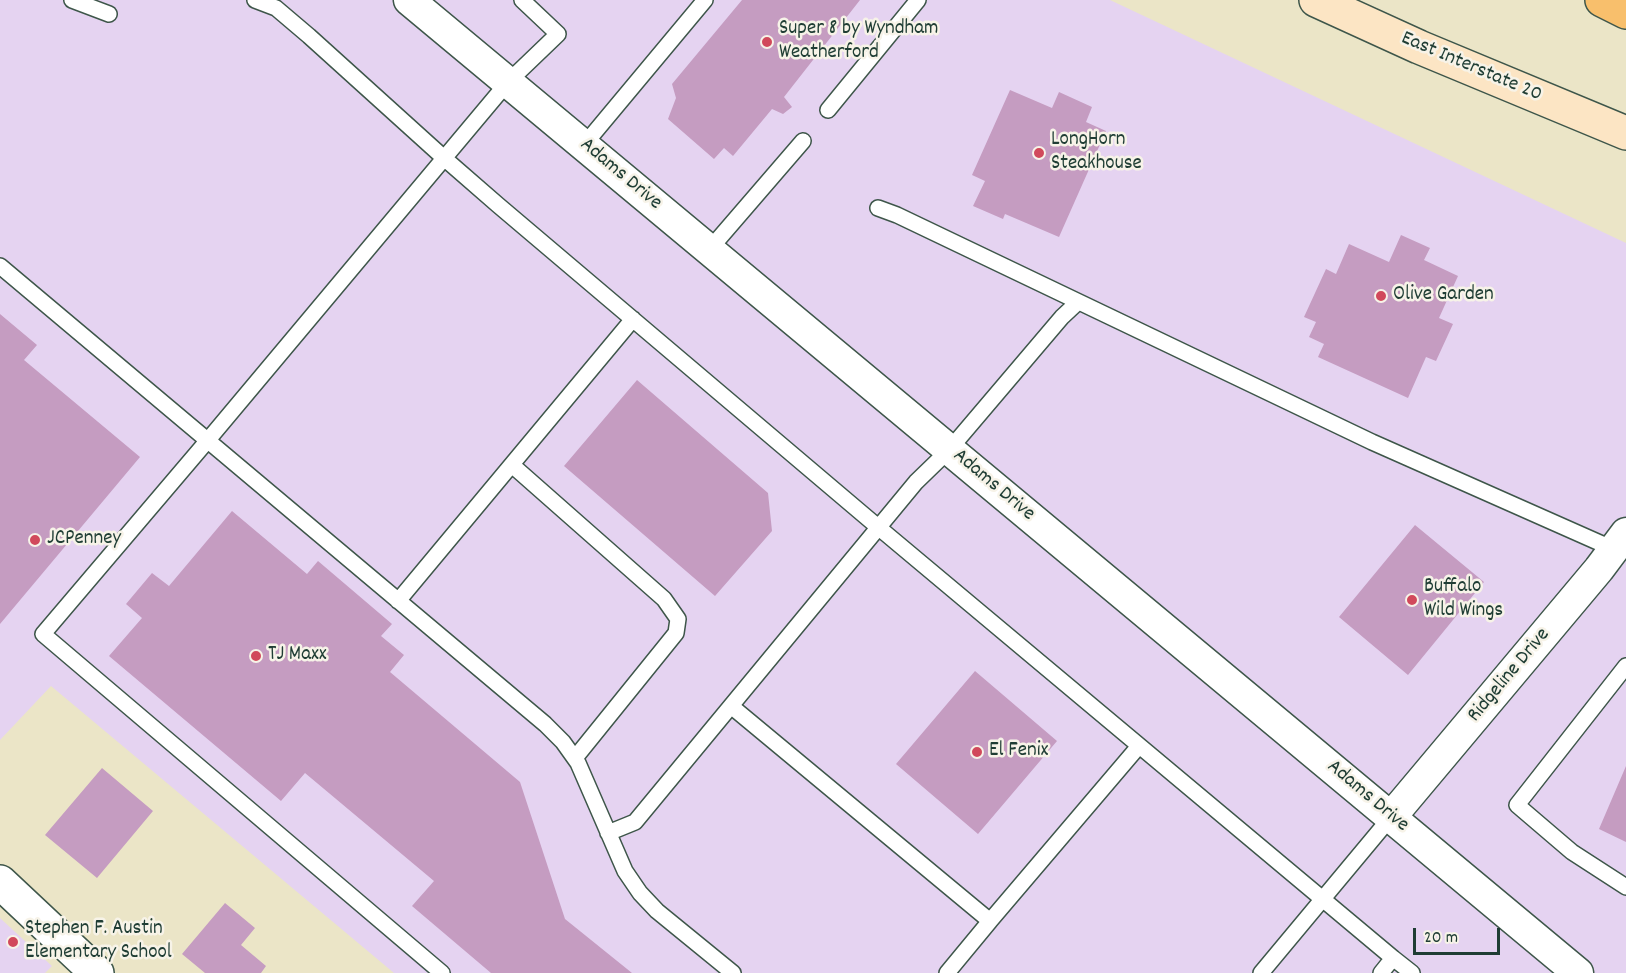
<!DOCTYPE html>
<style>
body{margin:0}
#map{position:relative;width:1626px;height:973px;overflow:hidden;background:#ebe5c7;font-family:Dekko,sans-serif}
canvas{display:block}
.scale{position:absolute;left:1413px;top:928px;width:87px;height:27px;box-sizing:border-box;border:3px solid #1f3d34;border-top:0;padding-left:8px;font-size:18px;line-height:21px;white-space:nowrap;color:#1f3d34;-webkit-text-stroke:4px #f7f3e8;paint-order:stroke}
</style>
<div id="map">
<canvas width="1626" height="973"></canvas>
<div class="scale">20 m</div>
</div>
<script>
const ctx = document.querySelector('canvas').getContext('2d');
ctx.lineJoin = 'round';
function paint(path, color) { ctx.fillStyle = color; ctx.fill(path, 'evenodd'); }
const shape = rows => new Path2D(rows.map(r => 'M' + r).join(''));
function stroke(path, color, width, dash) { ctx.strokeStyle = color; ctx.lineWidth = width; ctx.lineCap = dash ? 'butt' : 'round'; ctx.setLineDash(dash || []); ctx.stroke(path); }
function drawText(font, color, halo, rows, align = 'center') {
  ctx.font = font + ' Dekko,sans-serif'; ctx.lineWidth = 5; ctx.setLineDash([]); ctx.textBaseline = 'middle'; ctx.strokeStyle = halo; ctx.fillStyle = color; for (const [text, x, y, turn = 0] of rows) {
    ctx.save(); ctx.translate(x, y); ctx.rotate((+turn || 0) * Math.PI / 180); ctx.textAlign = isNaN(turn) ? turn : align; if (halo) ctx.strokeText(text, 0, 0); ctx.fillText(text, 0, 0); ctx.restore();
  }
}
const built = shape([
 [0,0,1110,0,1626,243,1626,973,394,973,51,686,0,740],
 [0,918,52,966,45,973,0,973]
]);
const building = shape([
 [742,0,860,0,784,97,792,107,783,114,772,109,733,156,724,148,714,159,668,119,676,98,672,84],
 [1010,90,1052,108,1059,92,1092,107,1086,122,1106,131,1059,237,1005,214,1003,219,973,206,985,181,972,175],
 [1401,235,1430,248,1424,260,1458,276,1439,318,1453,324,1436,361,1426,357,1408,398,1318,357,1324,344,1309,337,1316,322,1304,317,1326,269,1336,274,1349,244,1389,262],
 [0,314,37,345,24,360,140,457,0,624],
 [637,380,768,493,772,531,715,596,564,466],
 [232,511,307,574,318,561,392,624,381,636,404,655,390,672,520,782,565,919,632,973,491,973,412,906,434,881,305,773,281,801,109,656,142,618,126,604,152,573,169,586],
 [1415,525,1484,582,1408,675,1339,617],
 [975,671,1057,741,978,834,896,764],
 [1626,766,1626,842,1599,829],
 [102,768,153,811,97,878,45,835],
 [225,903,255,928,241,945,266,966,261,973,205,973,182,954]
]);
const service = shape([
 [72,0,109,14],
 [255,0,276,8,309,36,444,158,498,205,878,527,1393,958,1381,973],
 [828,110,918,0],
 [584,145,705,0],
 [878,208,897,215,1372,442,1618,551],
 [709,250,803,141],
 [0,266,545,724,563,742,578,763,625,871,640,893,657,911,733,973],
 [512,465,664,599,678,619,676,633,575,758],
 [398,601,633,319],
 [1626,666,1517,805,1572,852,1626,887],
 [731,706,990,921,947,973],
 [608,833,635,822,916,482,949,450,1062,317,1077,303],
 [990,921,1139,746],
 [1393,958,1412,973],
 [442,973,43,634,208,440,508,82,558,34,522,0],
 [1261,973,1391,817]
]);
const minor = shape([
 [409,0,1578,973],
 [1391,817,1599,569,1626,533]
]);
const tertiary = shape([
 [0,882,97,973]
]);
const secondary = shape([
 [1316,0,1419,47,1626,133]
]);
const motorway = shape([
 [1602,0,1626,12]
]);
const markers = [
 [767,42,6,"#d1495b"],
 [1039,153,6,"#d1495b"],
 [1381,296,6,"#d1495b"],
 [35,540,6,"#d1495b"],
 [1412,600,6,"#d1495b"],
 [256,656,6,"#d1495b"],
 [977,752,6,"#d1495b"],
 [13,942,6,"#d1495b"]
];
const poiNames = [
 ["Super 8 by Wyndham",779,30],
 ["Weatherford",779,54],
 ["LongHorn",1051,141],
 ["Steakhouse",1051,165],
 ["Olive Garden",1393,296],
 ["JCPenney",47,540],
 ["Buffalo",1424,588],
 ["Wild Wings",1424,612],
 ["TJ Maxx",268,656],
 ["El Fenix",989,752],
 ["Stephen F. Austin",25,930],
 ["Elementary School",25,954]
];
const streetNames = [
 ["East Interstate 20",1471,68,23],
 ["Adams Drive",620,175,40],
 ["Adams Drive",993,486,40],
 ["Ridgeline Drive",1510,676,-50],
 ["Adams Drive",1367,797,40]
];
paint(built, '#e5d3f1');
paint(building, '#c59cc1');
stroke(service, '#3e564a', 18);
stroke(minor, '#3e564a', 33);
stroke(tertiary, '#3e564a', 36);
stroke(secondary, '#3e564a', 36);
stroke(motorway, '#3e564a', 36);
stroke(service, '#fff', 15);
stroke(minor, '#fff', 30);
stroke(tertiary, '#fff', 33);
stroke(secondary, '#fce5c4', 33);
stroke(motorway, '#f8bf6c', 33);
for (const [x, y, r, color] of markers) { const dot = new Path2D(); dot.arc(x, y, r, 0, 2 * Math.PI); ctx.fillStyle = color; ctx.fill(dot); stroke(dot, '#f7f3e8', 2); }
drawText('21px', '#1f3d34', '#f7f3e8', poiNames, 'left');
drawText('21px', '#1f3d34', '#f7f3e8', streetNames);
</script>
